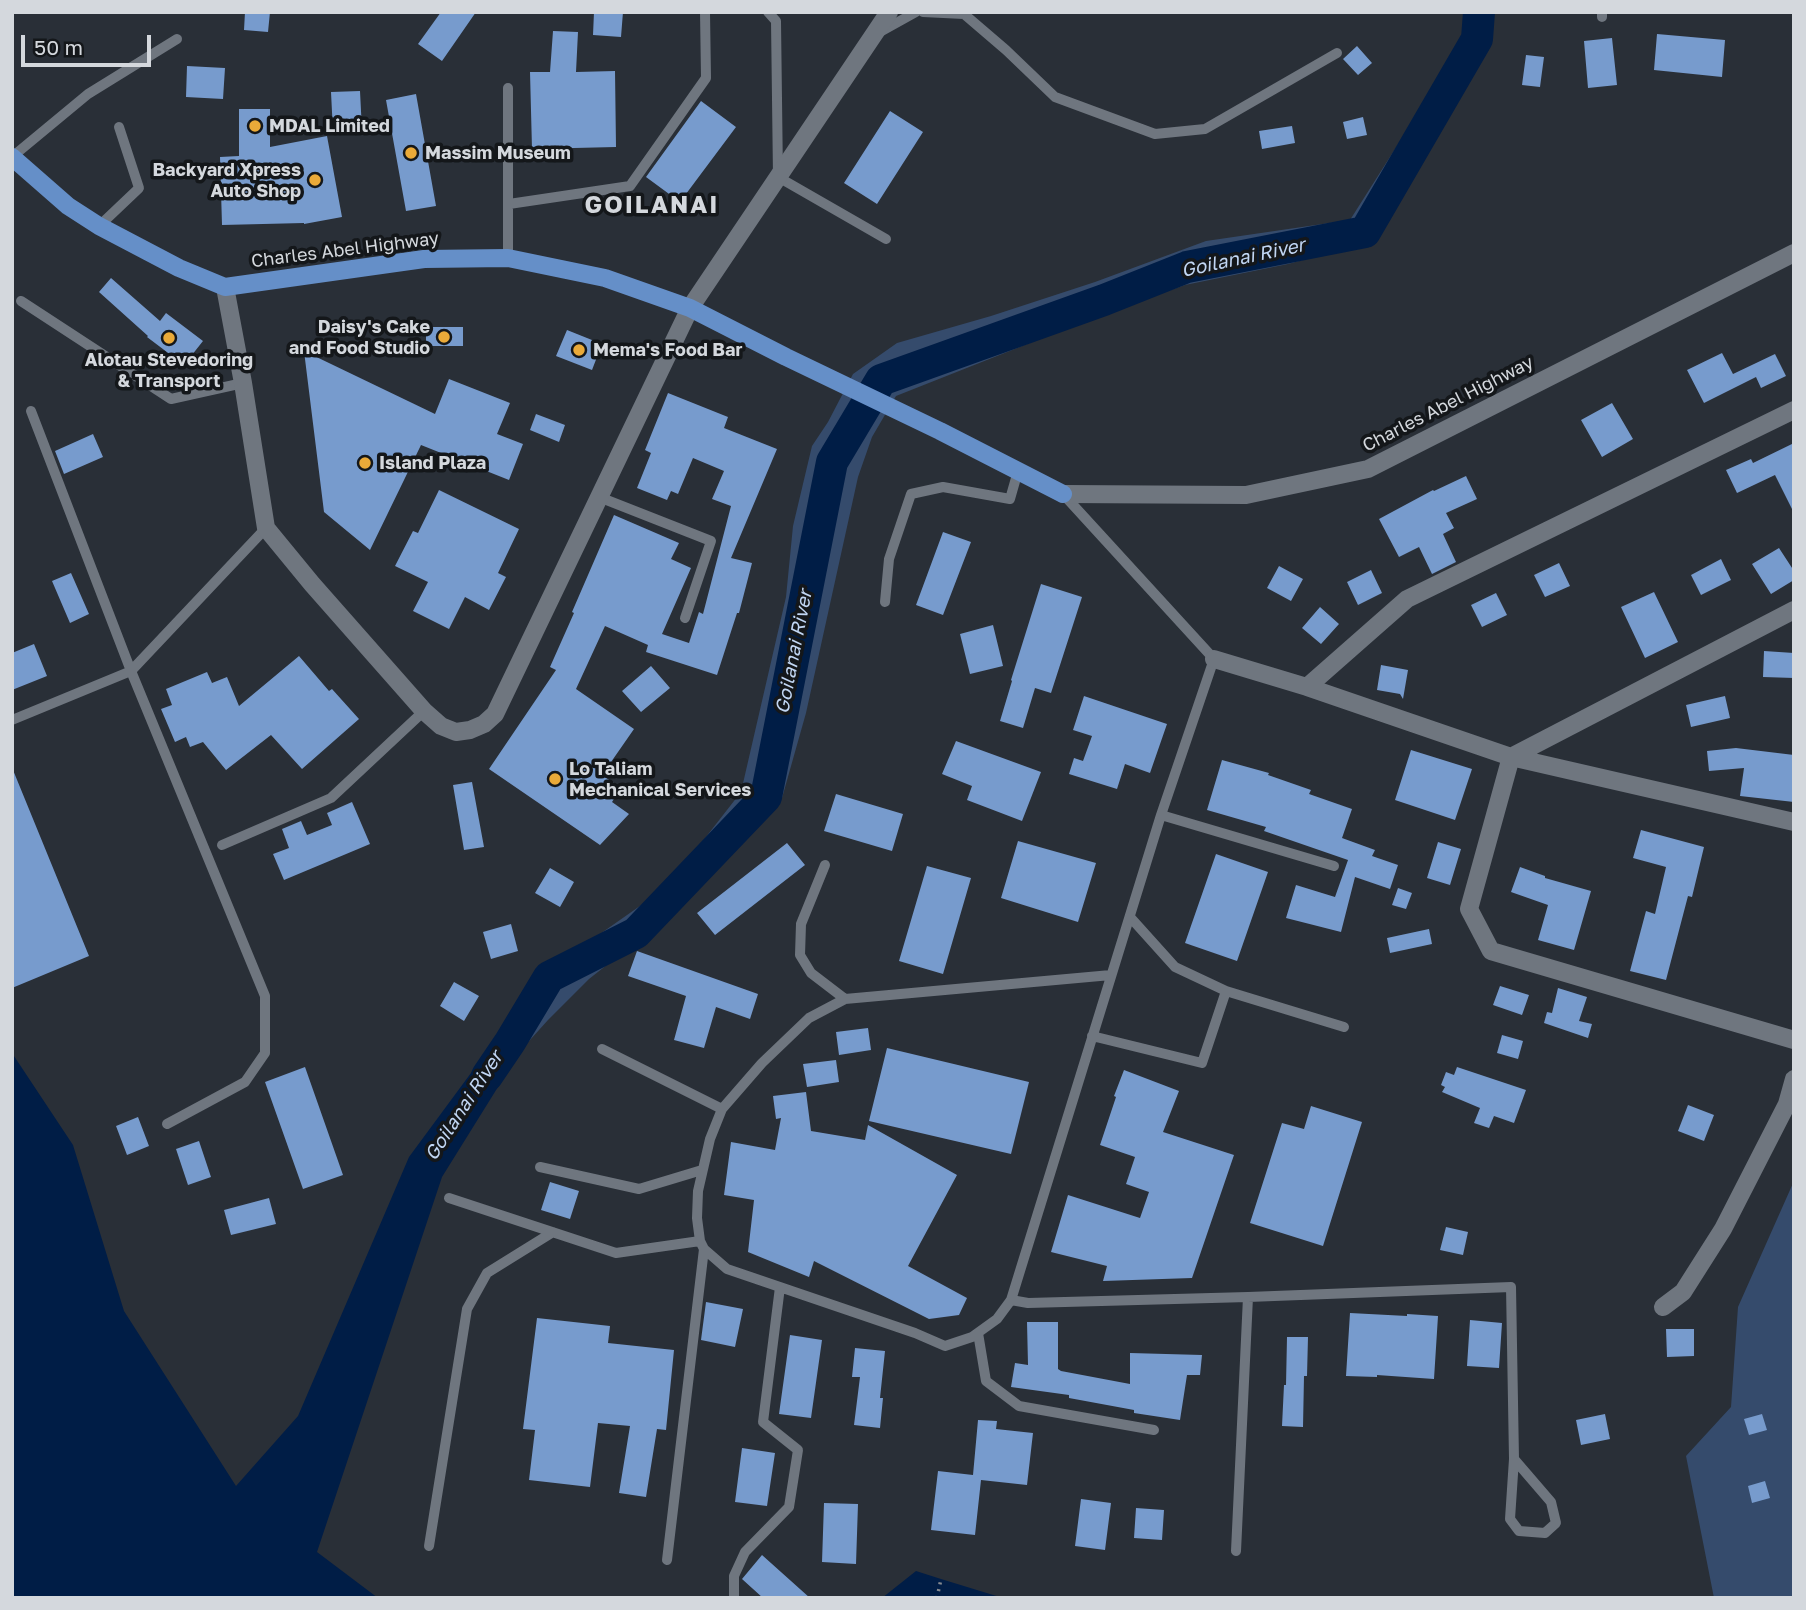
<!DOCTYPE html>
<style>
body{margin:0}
#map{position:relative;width:1806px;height:1610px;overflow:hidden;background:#292f37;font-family:"Golos Text",sans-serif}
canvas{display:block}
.frame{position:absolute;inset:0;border:14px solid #d4d8dd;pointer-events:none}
.scale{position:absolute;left:21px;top:35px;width:130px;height:32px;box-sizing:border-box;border:4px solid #d4d8dd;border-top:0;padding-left:9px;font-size:21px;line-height:24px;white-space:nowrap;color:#d4d8dd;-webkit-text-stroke:5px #14171a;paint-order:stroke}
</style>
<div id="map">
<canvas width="1806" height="1610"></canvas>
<div class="frame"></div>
<div class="scale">50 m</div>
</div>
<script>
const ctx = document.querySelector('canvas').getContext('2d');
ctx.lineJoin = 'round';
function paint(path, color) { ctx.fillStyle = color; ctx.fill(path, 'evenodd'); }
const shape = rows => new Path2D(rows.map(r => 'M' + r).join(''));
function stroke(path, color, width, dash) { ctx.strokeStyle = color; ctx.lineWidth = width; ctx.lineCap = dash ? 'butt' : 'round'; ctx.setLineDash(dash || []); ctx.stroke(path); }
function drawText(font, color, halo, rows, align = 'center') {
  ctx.font = font + ' "Golos Text",sans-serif'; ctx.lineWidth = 7; ctx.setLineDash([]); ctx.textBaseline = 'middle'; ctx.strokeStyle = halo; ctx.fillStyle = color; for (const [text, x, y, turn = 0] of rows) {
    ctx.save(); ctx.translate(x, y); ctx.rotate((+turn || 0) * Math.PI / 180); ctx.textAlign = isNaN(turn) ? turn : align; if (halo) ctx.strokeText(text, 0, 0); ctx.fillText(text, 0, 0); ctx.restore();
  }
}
const green = shape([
 [1468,12,1492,12,1490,35,1378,240,1288,264,1185,285,1098,316,896,396,872,437,858,477,806,713,782,798,664,920,589,979,548,1020,521,1050,499,1035,505,1023,540,976,667,887,741,792,786,597,793,526,812,446,828,422,853,374,897,343,991,316,1095,282,1206,241,1350,220,1466,37],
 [1794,1181,1794,1598,1714,1598,1686,1456,1731,1407,1738,1307]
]);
const water = shape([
 [499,1035,521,1050,442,1177,317,1552,378,1598,12,1598,12,1053,73,1145,124,1311,236,1486,298,1416,409,1157],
 [916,1571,941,1579,1003,1598,882,1598]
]);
const river = shape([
 [487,1076,510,1042,549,977,636,933,766,797,832,462,881,380,1104,300,1187,267,1365,232,1477,39,1479,12]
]);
const building = shape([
 [245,12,270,12,268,32,244,30],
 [441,12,476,12,442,61,418,44],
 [594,12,623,12,621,37,593,35],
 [553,31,578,32,576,72,615,71,616,147,532,149,530,72,550,72],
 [1657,34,1725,40,1722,77,1654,70],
 [1612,38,1617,85,1588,88,1584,41],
 [1357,46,1372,63,1358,75,1343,59],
 [1526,55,1544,57,1540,87,1522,85],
 [187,66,225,68,223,99,186,97],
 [360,91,362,131,333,132,331,92],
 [416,94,436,206,406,211,386,100],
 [701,101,736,127,680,202,646,177],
 [239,109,270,109,270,147,327,136,342,217,304,224,304,223,222,225,220,157,239,156],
 [890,111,923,132,877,204,844,183],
 [1363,117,1367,135,1347,139,1343,122],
 [1292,126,1295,143,1262,149,1259,131],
 [111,278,160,321,166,313,203,341,184,365,147,337,148,336,99,292],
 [426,327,463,327,463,346,426,346],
 [567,330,602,344,592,370,556,356],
 [304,351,435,414,449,379,510,403,497,434,523,444,509,480,421,445,370,550,324,512],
 [1722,353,1733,374,1775,354,1786,376,1761,388,1756,377,1704,403,1687,370],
 [668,393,728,417,724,428,777,449,731,558,752,563,739,613,737,613,717,675,646,652,648,645,605,626,576,689,634,729,602,775,621,788,612,802,629,814,600,845,489,769,556,670,550,667,574,613,572,612,614,515,679,543,671,559,691,568,662,634,689,643,699,612,703,614,731,506,712,499,724,471,693,458,678,494,671,491,667,500,637,488,651,453,645,450],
 [1612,403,1633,439,1602,457,1581,420],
 [536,414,565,425,559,442,530,430],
 [93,434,103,457,64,474,55,451],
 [1794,443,1794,513,1775,475,1737,493,1726,470,1751,459,1753,463],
 [1466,476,1477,499,1446,513,1454,528,1443,534,1456,562,1432,574,1419,547,1399,557,1379,519,1433,490,1434,491],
 [439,490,519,529,498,573,506,577,489,610,465,597,449,629,413,611,428,582,395,566,413,531,418,533],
 [943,532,971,542,943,615,916,605],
 [1779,548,1794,571,1794,580,1771,594,1752,564],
 [1721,559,1731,580,1701,595,1691,575],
 [1559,563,1570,586,1545,597,1534,575],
 [1279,566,1303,579,1291,601,1267,588],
 [1371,570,1382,593,1358,605,1347,582],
 [71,573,89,614,70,623,52,581],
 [1041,584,1082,597,1051,693,1035,688,1023,728,1000,721,1012,681,1011,680],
 [1654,592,1678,642,1645,658,1621,607],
 [1496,593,1507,615,1482,627,1471,605],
 [1320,607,1339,624,1321,644,1302,628],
 [993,625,1003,666,970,674,960,634],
 [34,644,47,676,12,690,12,653],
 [1764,651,1794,653,1794,678,1763,677],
 [299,656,329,691,332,689,359,719,302,769,271,735,226,770,203,742,190,747,186,737,175,742,161,709,172,705,166,689,207,672,212,683,227,677,239,706],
 [1381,665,1408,670,1403,699,1400,694,1377,690],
 [651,666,670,688,641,712,622,691],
 [1084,696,1167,724,1150,773,1125,764,1117,789,1069,774,1074,758,1083,761,1092,736,1073,730],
 [1725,696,1730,718,1691,727,1686,705],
 [956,741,1041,772,1022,821,967,800,972,786,942,774],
 [1736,748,1794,755,1794,802,1740,796,1744,768,1709,771,1707,751],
 [1411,750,1472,769,1455,820,1395,800],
 [1222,760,1269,773,1268,775,1311,790,1309,794,1352,809,1342,838,1375,850,1372,856,1398,865,1390,889,1355,877,1341,932,1286,918,1296,885,1335,897,1348,860,1264,831,1266,827,1207,810],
 [13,770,89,956,12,988,12,771],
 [472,782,484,847,464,850,453,785],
 [836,794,903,814,892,851,824,831],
 [352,802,370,844,284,880,273,854,289,848,282,829,301,821,307,835,332,825,327,813],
 [1641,830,1704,847,1692,897,1688,896,1666,980,1630,971,1646,911,1655,914,1666,867,1633,858],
 [1018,841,1096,863,1078,922,1001,898],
 [1438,842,1461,849,1450,885,1427,878],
 [787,843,805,865,715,935,697,913],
 [1216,854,1268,872,1237,961,1185,943],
 [927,866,971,878,943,974,899,961],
 [1520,867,1545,876,1545,878,1591,891,1574,950,1538,940,1548,905,1511,892],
 [550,868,574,882,560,907,535,893],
 [1398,888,1412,893,1406,909,1392,905],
 [511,924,518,951,491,959,483,932],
 [1429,929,1432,944,1390,953,1387,938],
 [637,951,758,994,750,1019,716,1007,704,1048,674,1040,686,996,628,976],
 [454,982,479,996,464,1021,440,1006],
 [1500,986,1529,995,1522,1015,1493,1005],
 [1558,988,1587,997,1579,1021,1592,1024,1588,1038,1544,1023,1547,1012,1552,1013],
 [868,1028,871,1050,839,1055,836,1032],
 [1502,1035,1523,1041,1518,1059,1497,1053],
 [887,1048,1029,1082,1011,1154,869,1121],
 [836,1060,839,1082,807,1087,803,1064],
 [305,1067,343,1175,303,1189,265,1082],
 [1457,1067,1526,1090,1514,1123,1494,1116,1489,1128,1474,1123,1480,1108,1442,1092,1445,1087,1441,1085,1446,1072,1454,1075],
 [1124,1070,1179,1091,1163,1132,1234,1155,1192,1278,1103,1281,1107,1266,1051,1252,1068,1195,1140,1218,1149,1192,1126,1184,1135,1157,1100,1145,1116,1097,1114,1096],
 [806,1092,811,1131,865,1140,868,1125,957,1175,908,1266,967,1298,959,1315,929,1319,814,1261,809,1277,748,1252,754,1200,724,1195,731,1142,775,1150,781,1118,776,1119,773,1096],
 [1688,1105,1714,1115,1704,1141,1678,1131],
 [1311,1106,1362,1122,1323,1246,1250,1223,1282,1123,1304,1129],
 [138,1117,149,1146,127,1155,116,1126],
 [199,1141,211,1177,188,1185,176,1149],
 [550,1182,579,1191,570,1219,541,1210],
 [269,1198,276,1224,231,1235,224,1210],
 [1446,1227,1468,1232,1463,1255,1440,1250],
 [706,1302,743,1309,735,1347,701,1340],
 [1350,1313,1407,1316,1407,1314,1438,1316,1434,1379,1377,1375,1377,1377,1346,1376],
 [537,1318,610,1326,608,1343,674,1350,666,1430,657,1429,646,1497,619,1493,630,1426,598,1423,590,1487,529,1480,535,1430,523,1429],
 [1470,1320,1502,1323,1499,1368,1467,1366],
 [1027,1322,1058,1322,1058,1369,1061,1371,1130,1384,1130,1353,1202,1355,1200,1375,1187,1375,1180,1420,1134,1413,1134,1410,1069,1398,1069,1395,1011,1387,1015,1363,1028,1365],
 [1666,1329,1694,1329,1694,1356,1667,1357],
 [790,1335,822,1340,811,1418,779,1414],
 [1287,1337,1308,1337,1307,1376,1304,1376,1303,1427,1282,1426,1284,1385,1286,1385],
 [855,1348,885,1351,880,1398,883,1398,880,1428,854,1425,860,1377,852,1377],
 [1605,1414,1610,1439,1581,1445,1576,1420],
 [1762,1414,1767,1430,1749,1435,1744,1419],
 [978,1420,997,1421,996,1429,1033,1433,1027,1485,981,1480,975,1535,931,1530,938,1471,973,1475],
 [742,1448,775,1453,767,1506,735,1502],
 [1765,1481,1770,1498,1752,1503,1748,1486],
 [1081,1499,1111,1503,1105,1550,1075,1546],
 [824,1503,858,1504,856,1564,822,1562],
 [1136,1508,1164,1510,1162,1540,1134,1538],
 [762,1555,810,1598,763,1598,742,1579]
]);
const path = shape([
 [937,1598,941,1579]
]);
const service = shape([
 [768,12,776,21,778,177,886,239],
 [923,12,964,14,1006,50,1055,97,1155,134,1205,129,1337,53],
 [1602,12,1602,17],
 [880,32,916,12],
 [12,157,88,94,177,39],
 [509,204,630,186,706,78,705,12],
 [99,226,139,188,119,127],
 [508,258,508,88],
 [21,301,171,399,243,383],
 [1063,494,1214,659,1161,815,1011,1300,997,1319,972,1337,945,1346,915,1333,727,1269,704,1249,700,1241,697,1218,698,1191,710,1139,722,1109,762,1063,809,1018,845,999,1111,975],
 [599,497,711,541,685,618],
 [885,602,889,559,911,494,943,487,1010,499,1018,471],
 [12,720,131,671,31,411],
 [1161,815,1334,866],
 [222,845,331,798,424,711],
 [825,865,801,924,800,955,811,973,845,999],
 [1130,917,1175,967,1226,991,1344,1027],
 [1092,1036,1202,1063,1226,991],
 [602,1049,722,1109],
 [167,1124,245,1082,265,1053,265,996,131,671,266,528],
 [540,1167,639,1189,702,1170],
 [449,1198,616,1253,700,1241],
 [1011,1300,1028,1303,1248,1297,1511,1287,1514,1459,1551,1502,1556,1523,1545,1533,1519,1531,1510,1519,1514,1459],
 [978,1333,986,1381,1019,1406,1154,1430],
 [429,1546,467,1309,487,1273,553,1232],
 [1236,1551,1248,1297],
 [667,1560,704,1249],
 [734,1598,734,1576,745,1552,789,1507,798,1450,763,1422,780,1287]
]);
const minor = shape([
 [225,287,243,383,266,528,312,584,424,711,441,726,456,732,470,730,484,724,495,714,690,308,889,12],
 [1794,610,1511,757,1469,909,1491,951,1794,1040],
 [1214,659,1307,687,1511,757,1794,822],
 [1307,687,1407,599,1794,410],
 [1663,1307,1683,1292,1723,1229,1787,1104,1794,1079]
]);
const secondary = shape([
 [1063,494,1246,495,1368,469,1794,253]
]);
const primary = shape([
 [12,157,68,206,99,226,179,268,225,287,424,259,508,258,605,278,690,308,786,357,940,431,1063,494]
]);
const markers = [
 [255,126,7,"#eaaa39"],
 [411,153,7,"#eaaa39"],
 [315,180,7,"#eaaa39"],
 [444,337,7,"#eaaa39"],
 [169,338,7,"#eaaa39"],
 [579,350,7,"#eaaa39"],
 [365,463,7,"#eaaa39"],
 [555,779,7,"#eaaa39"]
];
const poiNames = [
 ["MDAL Limited",269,126],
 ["Massim Museum",425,153],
 ["Backyard Xpress",301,170,"right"],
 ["Auto Shop",301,191,"right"],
 ["Daisy's Cake",430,327,"right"],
 ["and Food Studio",430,348,"right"],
 ["Mema's Food Bar",593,350],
 ["Alotau Stevedoring",169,360,"center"],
 ["& Transport",169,381,"center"],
 ["Island Plaza",379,463],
 ["Lo Taliam",569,769],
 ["Mechanical Services",569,790]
];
const streetNames = [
 ["Charles Abel Highway",345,250,-7],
 ["Charles Abel Highway",1448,404,-27]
];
const waterNames = [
 ["Goilanai River",1243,258,-12],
 ["Goilanai River",794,652,-79],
 ["Goilanai River",464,1106,-57]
];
const districtNames = [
 ["GOILANAI",652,205]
];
paint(green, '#354b6c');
paint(water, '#001d46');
stroke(river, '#001d46', 32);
paint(building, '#779bcd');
stroke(path, '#858a90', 3.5, [2, 5]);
stroke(service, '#6f767f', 10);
stroke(minor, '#6f767f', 18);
stroke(secondary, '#6f767f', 18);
stroke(primary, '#658fc8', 18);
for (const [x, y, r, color] of markers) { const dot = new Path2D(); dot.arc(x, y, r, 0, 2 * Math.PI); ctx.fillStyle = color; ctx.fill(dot); stroke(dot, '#14171a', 2.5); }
drawText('bold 18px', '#d4d8dd', '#14171a', poiNames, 'left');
drawText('18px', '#d4d8dd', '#14171a', streetNames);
drawText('italic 19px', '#c1d6f3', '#14171a', waterNames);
ctx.letterSpacing = '2px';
drawText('bold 24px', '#d4d8dd', '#14171a', districtNames);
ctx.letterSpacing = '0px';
</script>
